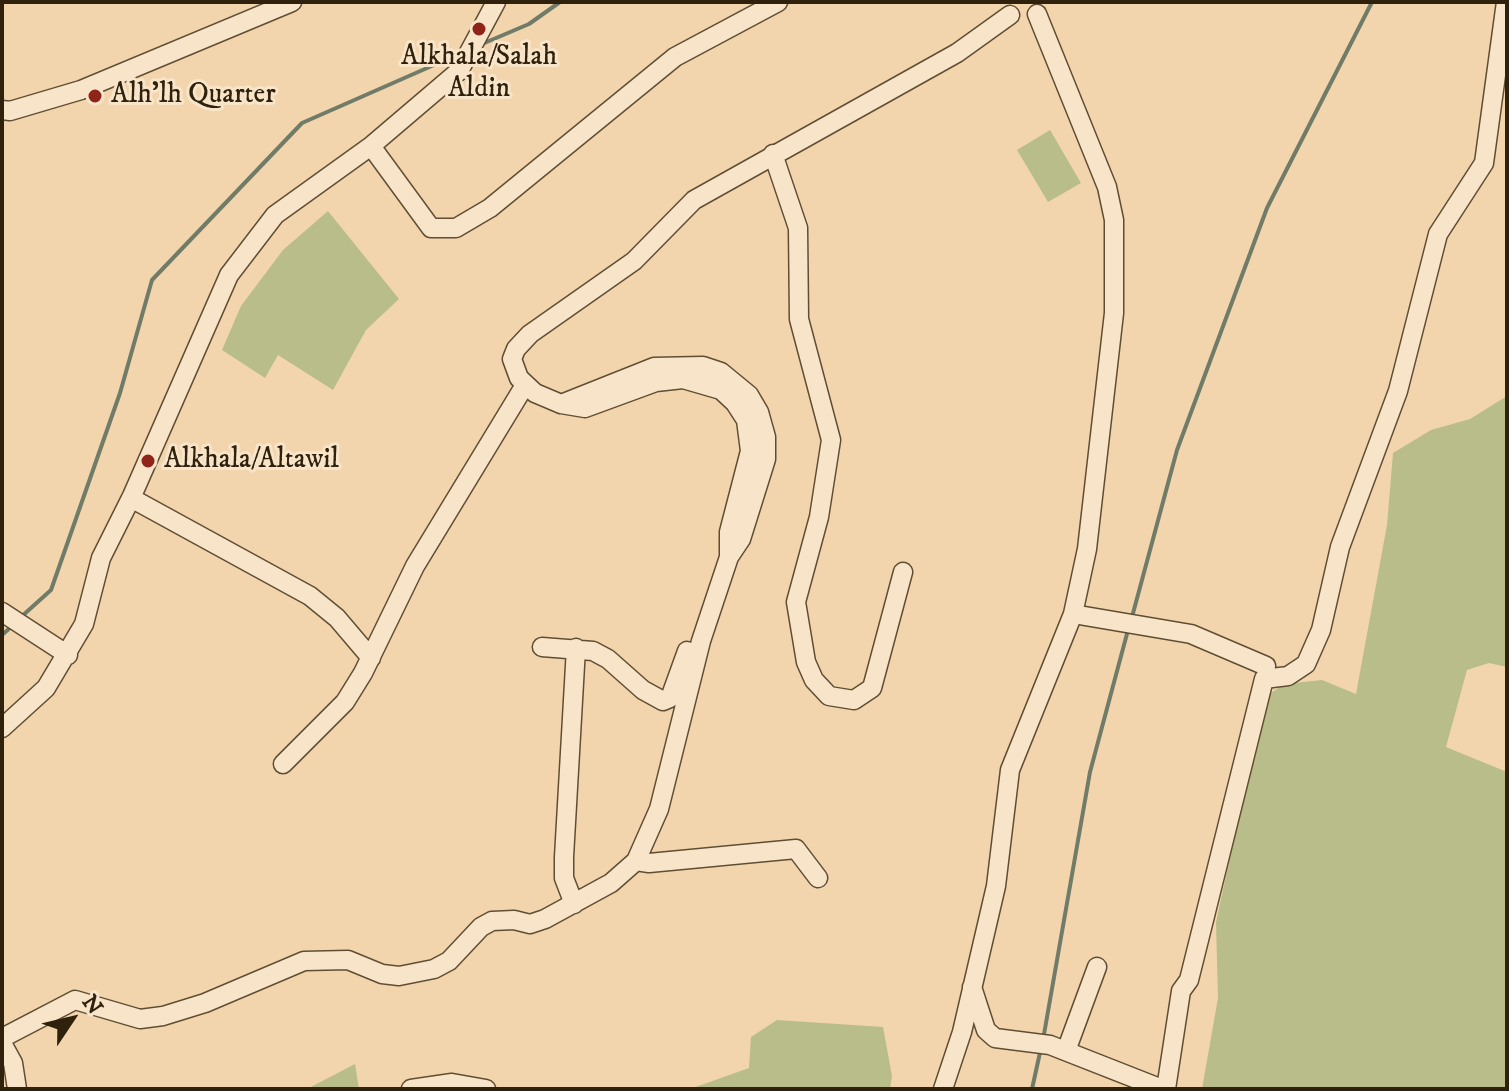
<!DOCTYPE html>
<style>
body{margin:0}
#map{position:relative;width:1509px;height:1091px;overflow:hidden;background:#f2d5ac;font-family:"IM FELL DW Pica",serif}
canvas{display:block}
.frame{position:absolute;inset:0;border:4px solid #2f210c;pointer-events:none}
.north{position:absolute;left:32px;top:979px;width:80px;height:80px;-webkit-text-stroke:6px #f7e4c9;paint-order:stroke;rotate:55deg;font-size:22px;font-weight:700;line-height:32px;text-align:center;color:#2f210c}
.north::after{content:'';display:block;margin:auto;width:28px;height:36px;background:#2f210c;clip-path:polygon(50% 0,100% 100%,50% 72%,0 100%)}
</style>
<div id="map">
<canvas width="1509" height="1091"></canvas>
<div class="frame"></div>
<div class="north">N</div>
</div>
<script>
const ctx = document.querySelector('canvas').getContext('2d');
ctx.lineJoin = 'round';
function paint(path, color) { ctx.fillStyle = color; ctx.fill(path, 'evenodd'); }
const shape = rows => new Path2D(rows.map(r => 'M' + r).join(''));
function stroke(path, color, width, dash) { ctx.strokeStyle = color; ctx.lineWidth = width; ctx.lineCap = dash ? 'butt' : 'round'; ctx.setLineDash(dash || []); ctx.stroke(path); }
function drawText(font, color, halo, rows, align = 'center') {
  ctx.font = font + ' "IM FELL DW Pica",serif'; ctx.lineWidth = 6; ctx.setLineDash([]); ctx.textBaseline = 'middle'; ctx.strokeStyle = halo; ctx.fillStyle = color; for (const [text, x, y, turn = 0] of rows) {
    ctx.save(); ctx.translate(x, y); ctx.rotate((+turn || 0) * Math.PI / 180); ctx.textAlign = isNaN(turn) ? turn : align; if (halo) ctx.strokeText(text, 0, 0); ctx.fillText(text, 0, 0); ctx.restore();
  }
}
const green = shape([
 [1050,130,1081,183,1048,202,1017,150],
 [328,211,399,299,366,330,333,390,278,355,265,378,222,350,241,306,283,250],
 [1507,396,1507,667,1489,663,1467,670,1446,747,1507,772,1507,1089,1202,1089,1218,998,1216,922,1265,697,1284,684,1322,680,1356,694,1387,525,1393,453,1431,430,1470,419],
 [777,1020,883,1027,892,1076,890,1089,690,1089,749,1068,751,1037],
 [355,1064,359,1089,307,1089]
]);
const stream = shape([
 [482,44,529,24,560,2],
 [21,617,51,590,120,393,152,280,302,123,459,54],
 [1132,617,1177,450,1267,208,1372,2],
 [2,635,12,626],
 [1043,1040,1090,772,1128,630],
 [1032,1089,1041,1048]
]);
const minor = shape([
 [2,110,10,111,81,90,292,2],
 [371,146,431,228,456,228,490,208,675,57,778,2],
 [773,154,798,228,799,319,831,440,819,517,796,602,806,662,814,680,829,696,854,700,872,688,903,572],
 [131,498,310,596,337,618,371,658],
 [729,557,729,532,750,451,746,420,735,403,721,390,683,379,656,382,585,408,561,404,535,393,519,378,512,359,516,349,530,334,634,261,694,200,957,53,1010,15],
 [2,612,68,655],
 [1073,614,1191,634,1266,666],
 [542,647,593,651,608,659,643,690,663,701,670,698,687,651],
 [2,728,46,688,84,624,101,558,132,496,229,275,275,215,371,146,459,71,496,2],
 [283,764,345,702,363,673,415,566,525,385],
 [636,861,649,863,796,849,818,878],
 [574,904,564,878,564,857,576,648],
 [972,987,986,1030,995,1038,1050,1045,1162,1089],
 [2,1038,75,1000,140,1019,163,1016,205,1003,304,961,348,960,382,974,399,976,434,969,449,961,481,927,492,921,514,920,530,924,545,919,611,883,636,861,659,809,701,641,729,557,741,539,766,459,766,437,759,412,749,395,721,372,703,366,654,367,561,404],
 [2,1043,13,1063,17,1089],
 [1066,1051,1097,967],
 [411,1089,452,1083,486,1089],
 [943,1089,962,1032,996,886,1010,770,1073,614,1087,549,1114,313,1114,220,1107,187,1037,14],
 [1166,1089,1181,991,1189,980,1264,679,1288,676,1306,664,1321,630,1340,547,1398,391,1438,234,1484,163,1506,2]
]);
const markers = [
 [479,29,8,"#8f2418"],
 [95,96,8,"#8f2418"],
 [148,461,8,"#8f2418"]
];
const poiNames = [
 ["Alkhala/Salah",479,58,"center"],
 ["Aldin",479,90,"center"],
 ["Alh'lh Quarter",111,96],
 ["Alkhala/Altawil",164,461]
];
paint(green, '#b9bd8a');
stroke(stream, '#707c68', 4);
stroke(minor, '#604e34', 21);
stroke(minor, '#f7e4c9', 18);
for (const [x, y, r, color] of markers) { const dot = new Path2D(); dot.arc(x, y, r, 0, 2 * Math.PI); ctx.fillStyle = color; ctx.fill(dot); stroke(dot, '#f7e4c9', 3); }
drawText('28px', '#2f210c', '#f7e4c9', poiNames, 'left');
</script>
